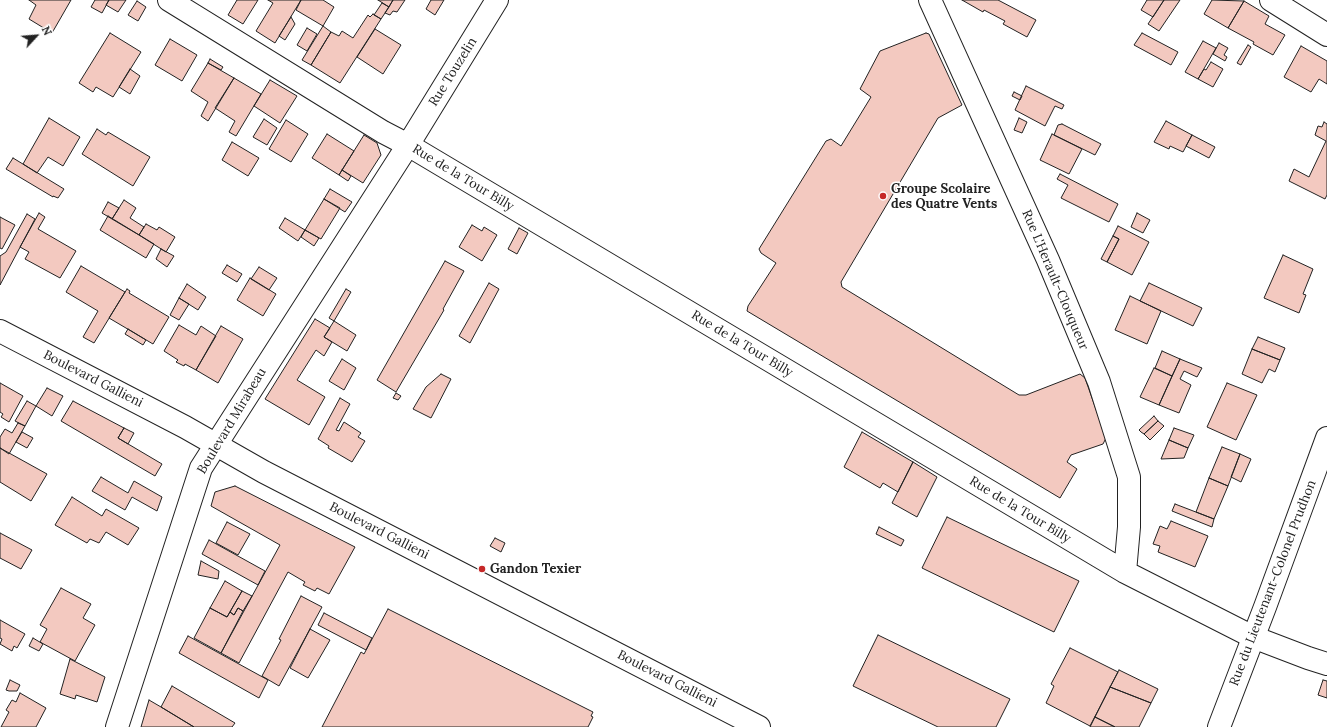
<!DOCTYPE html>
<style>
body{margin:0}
#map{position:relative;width:1327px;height:727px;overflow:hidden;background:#fff;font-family:Lora,serif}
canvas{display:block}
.north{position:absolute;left:16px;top:16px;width:40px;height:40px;-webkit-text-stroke:3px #fff;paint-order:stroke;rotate:64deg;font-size:11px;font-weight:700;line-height:16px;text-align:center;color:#222}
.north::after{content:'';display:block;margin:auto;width:14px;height:18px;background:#222;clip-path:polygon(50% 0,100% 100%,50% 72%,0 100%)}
</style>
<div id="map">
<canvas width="1327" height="727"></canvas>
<div class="north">N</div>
</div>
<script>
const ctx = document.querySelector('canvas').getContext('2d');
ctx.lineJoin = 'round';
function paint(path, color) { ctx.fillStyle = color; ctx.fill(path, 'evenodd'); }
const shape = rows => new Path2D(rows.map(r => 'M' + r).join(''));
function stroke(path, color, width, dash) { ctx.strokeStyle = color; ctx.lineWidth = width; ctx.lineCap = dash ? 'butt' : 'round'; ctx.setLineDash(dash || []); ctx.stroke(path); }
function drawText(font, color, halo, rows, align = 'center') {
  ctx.font = font + ' Lora,serif'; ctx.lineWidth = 3; ctx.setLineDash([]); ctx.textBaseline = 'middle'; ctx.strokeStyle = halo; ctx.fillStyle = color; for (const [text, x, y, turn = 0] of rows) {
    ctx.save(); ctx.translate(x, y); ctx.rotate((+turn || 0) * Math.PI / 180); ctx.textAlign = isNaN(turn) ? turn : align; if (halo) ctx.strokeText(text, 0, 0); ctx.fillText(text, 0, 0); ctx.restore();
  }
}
const building = shape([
 [29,0,71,0,52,33,29,19,36,5,29,0],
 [95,0,109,0,102,13,91,7,95,0],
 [109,0,126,0,118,12,106,5,109,0],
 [237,0,258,0,243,24,228,15,237,0],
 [268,0,301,0,275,43,256,31,273,3,268,0],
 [301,0,323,0,334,7,323,26,296,10,301,0],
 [378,0,393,0,389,7,378,0],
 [393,0,405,0,397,12,393,11,390,15,385,13,393,0],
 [431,0,444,0,435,15,426,9,431,0],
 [962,0,998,0,1036,20,1027,37,1003,24,1005,21,984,10,983,12,962,0],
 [1147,0,1164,0,1153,17,1141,10,1147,0],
 [1164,0,1180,0,1159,31,1148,24,1164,0],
 [1212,0,1244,1,1228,28,1204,14,1212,0],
 [137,1,146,7,138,21,128,15,137,1],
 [1244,1,1269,16,1265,24,1285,35,1273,55,1253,44,1254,42,1228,28,1244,1],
 [382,3,389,7,381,19,374,15,382,3],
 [373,14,381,19,340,83,311,65,331,32,339,36,342,31,353,38,368,15,370,17,373,14],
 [291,17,295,24,285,40,279,36,291,17],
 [323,26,331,32,311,65,302,60,323,26],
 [307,28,317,34,307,51,297,45,307,28],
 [375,29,401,45,383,74,357,57,375,29],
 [110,33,141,52,113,97,96,87,93,92,79,83,110,33],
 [926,33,929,34,962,105,938,118,841,282,842,287,1019,395,1026,395,1080,374,1085,378,1106,438,1103,444,1071,455,1067,462,1077,469,1060,498,747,311,748,306,776,263,761,253,759,249,826,141,831,139,841,146,871,97,860,89,880,51,926,33],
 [1142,33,1178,52,1171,65,1134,45,1142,33],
 [170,39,197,55,182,81,155,65,170,39],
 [1203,41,1216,48,1198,79,1185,72,1203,41],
 [1219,43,1228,48,1224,55,1227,57,1225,61,1213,54,1219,43],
 [1248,45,1251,47,1241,65,1237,63,1248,45],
 [1301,46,1327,61,1327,84,1319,79,1311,92,1284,77,1301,46],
 [210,59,223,67,221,70,208,63,210,59],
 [1211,62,1223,69,1213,87,1198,79,1204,69,1206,70,1211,62],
 [208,63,234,78,208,121,201,116,208,102,191,91,208,63],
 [130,69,140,76,130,94,119,87,130,69],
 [234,78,261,94,236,136,229,132,235,121,215,108,234,78],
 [270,80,297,96,280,123,254,106,270,80],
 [1026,86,1064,105,1062,109,1055,106,1045,126,1015,110,1026,86],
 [1014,92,1022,96,1020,100,1012,96,1014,92],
 [49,118,80,137,63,166,48,157,37,173,23,164,49,118],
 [1019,118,1027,122,1022,133,1014,130,1019,118],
 [264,119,277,128,267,145,253,137,264,119],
 [286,120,308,134,291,162,269,149,286,120],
 [1166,121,1192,135,1183,152,1170,146,1169,149,1154,142,1166,121],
 [1324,122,1327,124,1327,195,1325,199,1289,181,1294,169,1309,177,1326,141,1315,135,1318,126,1322,127,1324,122],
 [1062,124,1101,144,1095,155,1054,135,1058,125,1062,124],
 [97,129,106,135,108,132,150,157,133,186,82,154,97,129],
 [327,134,354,151,339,175,312,158,327,134],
 [1052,134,1082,149,1069,174,1040,160,1052,134],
 [364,135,377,143,381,155,363,183,342,170,364,135],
 [1192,135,1215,147,1209,158,1186,146,1192,135],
 [232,142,259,158,248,176,222,160,232,142],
 [13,158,64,189,58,198,53,196,53,197,6,169,13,158],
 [342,170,351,176,348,181,339,175,342,170],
 [1060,174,1118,204,1109,222,1061,198,1068,185,1057,179,1060,174],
 [330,189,352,202,345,212,324,199,330,189],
 [324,199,340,208,321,239,305,230,324,199],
 [124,200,136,208,130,218,144,227,139,235,112,219,124,200],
 [108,202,119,208,112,219,102,213,108,202],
 [39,213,45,217,38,229,76,251,60,278,25,259,29,252,20,247,39,213],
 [1137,213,1150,220,1143,233,1131,227,1137,213],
 [27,214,35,219,0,285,0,256,6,252,27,214],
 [108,216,154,244,146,258,100,230,108,216],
 [0,217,15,225,2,249,0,248,0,217],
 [285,218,305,230,298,241,279,228,285,218],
 [146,224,157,230,159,227,175,237,166,252,139,235,146,224],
 [472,225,482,231,484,227,497,235,482,261,459,247,472,225],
 [1118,226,1149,242,1132,275,1107,262,1119,239,1113,236,1118,226],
 [519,228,528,233,517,254,508,249,519,228],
 [305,230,319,238,314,246,301,237,305,230],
 [1113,236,1119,239,1107,262,1101,259,1113,236],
 [161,249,174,256,167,267,156,259,161,249],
 [1283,255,1313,269,1303,294,1306,295,1299,313,1264,298,1283,255],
 [445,261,464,271,443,309,444,310,396,392,377,380,445,261],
 [227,265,242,274,237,282,222,273,227,265],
 [81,266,125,292,94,343,83,337,98,311,66,292,81,266],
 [259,267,277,278,269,290,251,279,259,267],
 [250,278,276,294,263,316,237,300,250,278],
 [489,283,499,289,470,343,459,336,489,283],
 [1149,283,1202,308,1193,326,1140,301,1149,283],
 [187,284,206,297,198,310,179,298,187,284],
 [127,289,130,291,129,293,169,317,153,344,109,318,127,289],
 [346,289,351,292,334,321,329,318,346,289],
 [1130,296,1161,311,1147,344,1115,330,1130,296],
 [179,298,189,304,179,320,170,315,179,298],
 [315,319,330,328,324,337,332,342,324,356,316,350,297,380,325,397,309,425,265,399,315,319],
 [334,321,356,335,347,351,324,337,334,321],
 [179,325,196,335,201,326,216,336,196,370,185,364,184,366,176,362,178,360,164,351,179,325],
 [221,326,243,339,218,383,196,370,221,326],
 [128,329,146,340,143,345,125,334,128,329],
 [1258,337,1285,348,1280,360,1252,349,1258,337],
 [1252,349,1280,360,1275,372,1269,369,1262,383,1242,374,1252,349],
 [1162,351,1180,359,1172,376,1155,368,1162,351],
 [342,359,356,368,344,390,329,381,342,359],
 [1180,359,1202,368,1197,377,1184,371,1180,379,1191,385,1179,413,1159,405,1180,359],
 [1154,368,1172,376,1159,405,1140,397,1154,368],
 [441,374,451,379,431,418,413,409,426,387,441,374],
 [0,383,23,396,9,422,1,417,3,414,0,412,0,383],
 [1227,383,1257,395,1236,440,1207,427,1227,383],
 [47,388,63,396,52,416,36,406,47,388],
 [396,393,401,396,398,400,393,398,396,393],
 [340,398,350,404,336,430,339,431,344,422,361,433,358,437,365,441,352,462,328,448,329,446,318,439,340,398],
 [27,401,36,406,25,426,15,421,27,401],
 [73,401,124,428,118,438,162,464,155,476,61,421,73,401],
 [1154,416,1158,421,1144,434,1141,432,1139,430,1154,416],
 [1158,421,1164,426,1150,440,1144,434,1158,421],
 [18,423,25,426,9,454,0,448,0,437,5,429,12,433,18,423],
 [124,428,134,433,128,444,118,438,124,428],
 [1174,428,1194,435,1188,448,1169,440,1174,428],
 [22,432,33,438,27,448,16,442,22,432],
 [862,432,913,462,898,492,883,483,880,488,844,467,862,432],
 [1169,440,1188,448,1184,458,1161,459,1169,440],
 [1222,447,1240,454,1228,486,1209,478,1222,447],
 [0,448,47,474,31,501,0,482,0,448],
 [1240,454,1251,459,1241,482,1231,477,1240,454],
 [913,462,937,477,917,517,892,503,913,462],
 [101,477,128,493,134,481,162,497,157,511,132,497,125,510,92,491,101,477],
 [1209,478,1228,486,1214,519,1196,512,1209,478],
 [235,486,355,547,329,594,317,588,315,591,303,585,305,582,288,572,239,663,221,653,280,545,211,506,215,492,235,486],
 [72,497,102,516,106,509,139,528,128,545,106,532,99,543,90,539,87,543,55,525,72,497],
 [1175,504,1214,519,1212,527,1172,511,1175,504],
 [947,517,1079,581,1054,632,922,568,947,517],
 [1171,521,1208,536,1195,567,1158,552,1160,546,1153,544,1160,526,1167,529,1171,521],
 [227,522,250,534,238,555,216,543,227,522],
 [879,527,904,540,901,546,876,534,879,527],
 [0,533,32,550,21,569,0,558,0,533],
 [495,538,505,543,501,552,490,546,495,538],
 [209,540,265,571,258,585,202,554,209,540],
 [201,561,219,571,218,579,198,575,201,561],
 [225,581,242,591,227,617,210,608,225,581],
 [61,588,91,604,83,618,95,625,75,661,40,642,47,629,40,625,61,588],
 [242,591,252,596,243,611,238,608,234,615,230,612,242,591],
 [301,596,322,607,279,686,262,676,281,640,279,639,301,596],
 [210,608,227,617,230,612,234,615,238,608,243,611,221,653,194,638,210,608],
 [388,609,593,712,591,716,593,717,588,727,322,727,361,652,364,654,388,609],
 [324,613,372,638,366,650,318,625,324,613],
 [0,620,25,634,17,648,14,646,12,651,0,644,2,639,0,638,0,620],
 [310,629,330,640,308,678,290,668,310,629],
 [878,635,1010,699,996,727,938,727,853,686,878,635],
 [188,636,268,680,259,698,179,653,188,636],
 [33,638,43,644,39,651,29,646,33,638],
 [1070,648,1118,672,1090,726,1046,703,1054,686,1051,684,1070,648],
 [70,659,105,677,97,702,76,695,75,699,60,694,70,659],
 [1119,670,1158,689,1151,703,1110,687,1119,670],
 [10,680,20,685,17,691,9,691,6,690,10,680],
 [1323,680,1327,681,1327,698,1318,695,1323,680],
 [172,686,235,723,232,727,194,727,161,707,172,686],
 [1110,687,1151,703,1139,727,1115,727,1095,717,1110,687],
 [20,693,46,708,36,727,1,727,9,712,6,710,12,700,16,702,20,693],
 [149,700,161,707,194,727,141,727,149,700],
 [1095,717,1115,727,1090,727,1095,717]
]);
const street = shape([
 [169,0,383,132,408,145,1125,572,1253,637,1308,658,1327,664],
 [930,0,1048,260,1099,382,1129,477,1129,527,1125,572],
 [1271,0,1327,35],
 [117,727,201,468,408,145,497,0]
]);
const secondary = shape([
 [0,331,185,427,264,472,759,727],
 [1219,727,1265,607,1327,438]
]);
const markers = [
 [883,196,4,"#c62828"],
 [482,569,4,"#c62828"]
];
const streetNames = [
 ["Rue Touzelin",453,72,-58],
 ["Rue de la Tour Billy",463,178,31],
 ["Rue L'Herault-Clouqueur",1055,280,67],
 ["Rue de la Tour Billy",742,344,31],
 ["Boulevard Gallieni",93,379,27],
 ["Boulevard Mirabeau",232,421,-59],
 ["Rue de la Tour Billy",1020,510,31],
 ["Boulevard Gallieni",379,531,27],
 ["Rue du Lieutenant-Colonel Prudhon",1273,583,-69],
 ["Boulevard Gallieni",667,679,27]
];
const poiNames = [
 ["Groupe Scolaire",891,189],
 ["des Quatre Vents",891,204],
 ["Gandon Texier",490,569]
];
paint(building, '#f3c9c0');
stroke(building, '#222', 1);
stroke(street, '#222', 24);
stroke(secondary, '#222', 24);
stroke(street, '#fff', 22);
stroke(secondary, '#fff', 22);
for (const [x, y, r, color] of markers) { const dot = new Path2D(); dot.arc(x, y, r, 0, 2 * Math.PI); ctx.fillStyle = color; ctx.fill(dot); stroke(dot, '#fff', 1.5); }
drawText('13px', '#222', '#fff', streetNames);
drawText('bold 13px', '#222', '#fff', poiNames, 'left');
</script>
